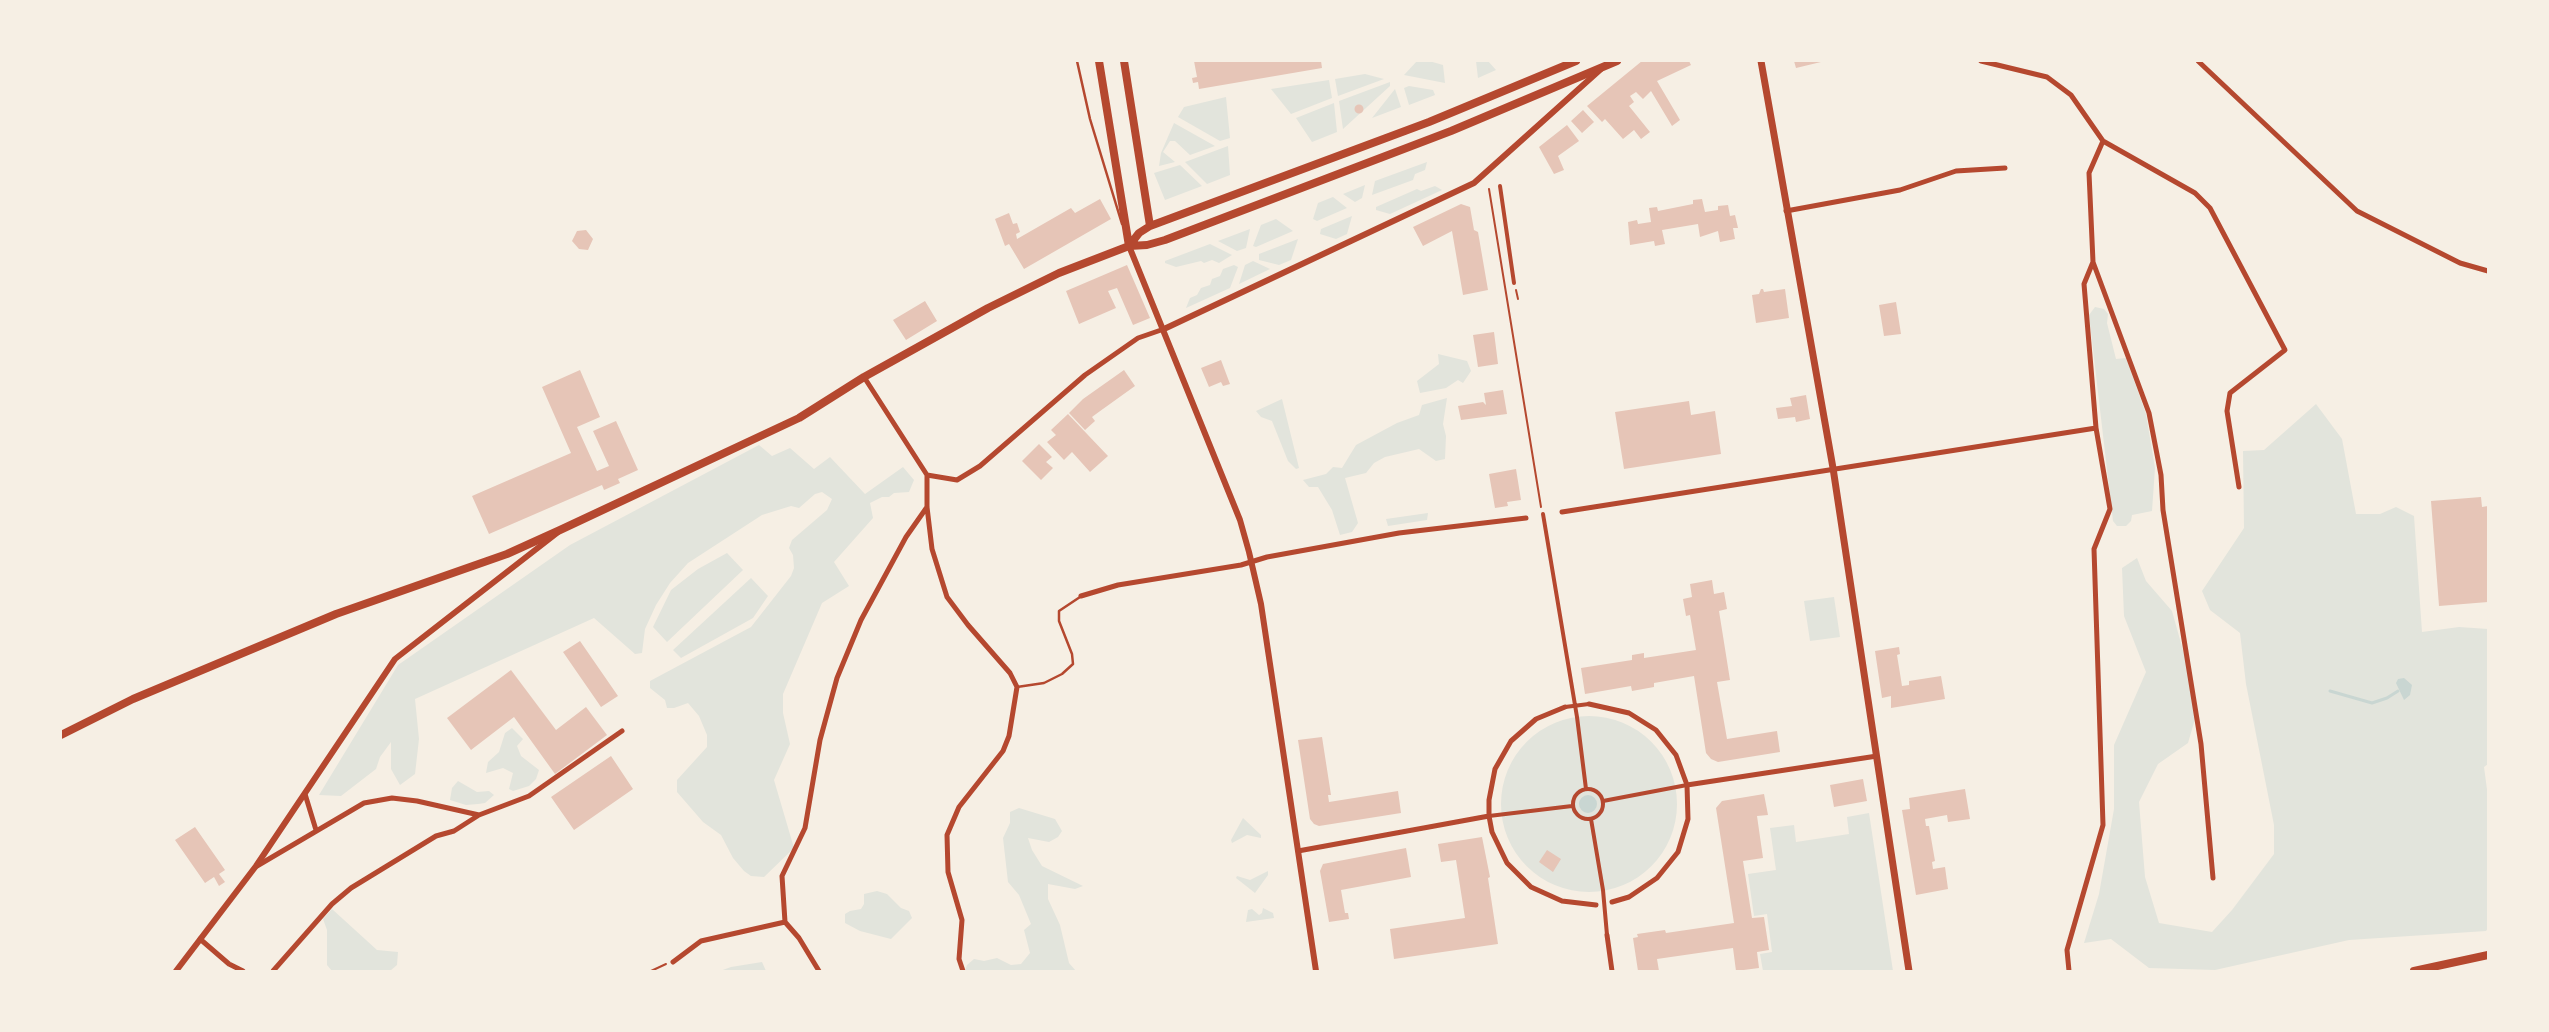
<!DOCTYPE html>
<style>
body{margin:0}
#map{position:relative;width:2549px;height:1032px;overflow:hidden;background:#f6efe4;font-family:"Playfair Display",serif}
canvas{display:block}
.frame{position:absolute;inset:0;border:62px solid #f6efe4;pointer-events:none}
</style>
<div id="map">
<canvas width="2549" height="1032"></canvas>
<div class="frame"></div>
</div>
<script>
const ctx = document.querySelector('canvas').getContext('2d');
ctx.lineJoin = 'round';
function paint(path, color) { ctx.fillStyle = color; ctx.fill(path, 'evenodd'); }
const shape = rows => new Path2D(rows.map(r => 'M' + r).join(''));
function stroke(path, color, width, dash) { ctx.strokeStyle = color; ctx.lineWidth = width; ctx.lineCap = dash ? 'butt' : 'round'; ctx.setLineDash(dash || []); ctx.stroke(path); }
const green = shape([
 [1417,61,1429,61,1443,65,1445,83,1404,75],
 [1476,61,1488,61,1496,70,1478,78],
 [1365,74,1384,79,1338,96,1335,79],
 [1329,80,1332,98,1291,114,1271,89],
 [1390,82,1390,86,1343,129,1339,101],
 [1409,86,1433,90,1435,95,1409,105,1404,88],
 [1395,89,1401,107,1372,118],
 [1226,97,1230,138,1220,141,1178,117,1184,107],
 [1334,103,1337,132,1312,142,1296,118],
 [1174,123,1215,146,1190,155,1175,141,1170,141,1163,152,1175,162,1159,166,1161,153],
 [1228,146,1230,175,1207,184,1185,162],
 [1427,162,1425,170,1415,174,1413,180,1372,195,1375,181],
 [1180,165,1202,186,1165,200,1154,173],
 [1365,185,1362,198,1355,202,1343,194],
 [1435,186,1442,190,1390,214,1376,210,1376,207,1417,189,1421,191],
 [1333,197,1347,208,1317,221,1313,219,1318,203],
 [1352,216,1347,234,1336,239,1320,234,1321,229],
 [1276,219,1293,231,1256,247,1253,246,1261,225],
 [1250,229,1246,248,1237,251,1218,241],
 [1298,239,1291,260,1279,265,1259,260,1259,254],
 [1210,244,1232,255,1219,263,1212,260,1204,263,1201,261,1176,267,1165,263,1165,261],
 [1253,261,1270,269,1239,284,1245,265],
 [1234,265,1238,267,1230,288,1186,308,1190,298,1197,295,1201,288,1210,285,1212,279,1220,276,1223,269],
 [2095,307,2104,309,2108,314,2107,323,2116,359,2126,358,2146,414,2155,468,2152,511,2132,515,2131,521,2126,526,2117,526,2113,521,2089,315],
 [1438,354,1467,361,1471,371,1463,383,1458,380,1446,388,1420,393,1417,381,1439,364],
 [1447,398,1443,424,1446,436,1445,459,1436,461,1419,449,1385,457,1374,463,1366,473,1345,478,1358,523,1352,532,1340,535,1332,510,1318,487,1309,487,1303,480,1326,474,1333,467,1342,468,1356,445,1397,423,1419,415,1422,405],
 [1282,399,1299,468,1296,469,1288,461,1272,421,1261,417,1256,411],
 [2316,404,2342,439,2356,514,2380,514,2396,507,2414,516,2422,632,2459,627,2488,629,2488,764,2484,767,2488,797,2488,928,2486,931,2349,940,2215,970,2149,968,2111,939,2084,943,2099,894,2114,809,2114,745,2146,672,2124,616,2122,568,2137,558,2146,581,2172,611,2191,679,2195,719,2188,743,2158,764,2139,802,2145,877,2159,923,2212,932,2232,910,2274,854,2274,825,2246,684,2240,633,2210,610,2202,591,2244,528,2243,451,2264,450],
 [759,445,772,456,790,448,814,469,830,457,865,494,903,467,914,480,909,492,894,493,889,497,882,497,870,503,873,518,834,562,849,586,822,603,783,694,783,713,790,744,774,780,794,848,764,877,751,876,744,871,733,858,721,835,703,822,677,792,677,780,707,747,707,735,699,716,688,703,674,708,667,708,665,700,650,688,650,681,751,627,791,576,794,568,793,555,789,548,792,540,827,510,832,499,822,492,815,494,799,508,791,506,762,515,688,563,670,583,656,605,645,629,642,653,635,654,594,618,415,699,419,739,415,774,400,785,391,769,391,742,380,757,376,769,341,796,319,795,398,665,570,545],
 [1428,513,1427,520,1388,526,1386,519],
 [727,553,743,570,667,642,653,627,671,590,698,569],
 [751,578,768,596,753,618,681,658,673,650],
 [1834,597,1840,637,1810,641,1804,601],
 '1501 804a88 88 0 1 1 176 0a88 88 0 1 1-176 0Z',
 [512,728,523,739,517,746,521,756,539,770,536,779,529,786,513,791,509,789,513,773,503,768,486,773,488,762,499,752,505,733],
 [458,781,477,792,489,791,494,795,485,803,478,804,466,805,450,800,452,788],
 [1019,808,1055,819,1062,831,1058,837,1049,842,1028,838,1032,850,1042,866,1083,886,1075,889,1048,884,1048,899,1060,925,1069,963,1076,971,965,971,967,965,974,959,984,961,997,958,1011,965,1021,964,1030,953,1024,930,1031,924,1019,895,1008,882,1003,838,1010,823,1010,812],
 [1869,813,1893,971,1763,971,1760,954,1772,952,1767,914,1754,916,1748,874,1776,870,1770,828,1794,825,1796,842,1849,834,1847,817],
 [1243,818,1261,835,1261,838,1247,835,1232,843,1231,840],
 [1268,871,1268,875,1255,893,1236,878,1237,876,1250,880],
 [877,891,887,894,901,908,909,911,912,918,891,939,860,931,845,923,845,914,850,911,861,909,864,904,864,894],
 [1263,908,1273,913,1274,918,1246,922,1248,910,1252,909,1259,915,1262,913],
 [332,909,377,950,398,952,397,965,390,971,332,971,327,965,327,930,323,919],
 [762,962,766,971,720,971,731,967]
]);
const water = shape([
 [2404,678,2412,685,2410,695,2404,700,2396,683,2398,679],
 '1579 804a9 9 0 1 1 18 0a9 9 0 1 1-18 0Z'
]);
const stream = shape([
 [2330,691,2372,703,2387,698,2398,691]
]);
const building = shape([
 [1194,61,1321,61,1322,68,1199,89,1198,82,1193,83,1192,78,1197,77],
 [1642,61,1689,61,1691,65,1657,81,1680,120,1672,126,1651,91,1643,99,1636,92,1630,96,1634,102,1629,106,1650,132,1641,139,1634,130,1623,139,1605,119,1602,122,1587,106],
 [1794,61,1821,61,1821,62,1796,68],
 '1354.5 109a4.5 4.5 0 1 1 9 0a4.5 4.5 0 1 1-9 0Z',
 [1583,110,1594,122,1582,133,1571,121],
 [1567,125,1579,141,1558,156,1564,170,1554,174,1539,147],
 [1100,199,1111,219,1024,269,1009,244,1005,246,995,219,1009,213,1013,224,1017,223,1020,232,1016,234,1017,239,1071,208,1075,213],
 [1702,199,1705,212,1718,210,1718,206,1728,205,1730,216,1735,215,1738,228,1733,228,1735,239,1720,242,1718,231,1700,237,1698,224,1662,230,1665,244,1655,246,1654,241,1630,245,1628,222,1637,220,1638,224,1651,222,1649,208,1657,207,1658,211,1693,204,1693,200],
 [1461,204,1470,207,1474,230,1478,232,1488,290,1463,295,1452,231,1423,246,1413,227],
 [586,230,593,239,588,250,579,249,572,241,577,231],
 [1127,265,1150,318,1133,325,1117,288,1108,291,1116,308,1079,324,1066,291],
 [1761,289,1763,289,1764,292,1785,289,1789,318,1756,323,1752,295,1759,294],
 [925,301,937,321,906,340,893,320],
 [1896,302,1901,334,1884,336,1879,305],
 [1494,332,1498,364,1478,367,1473,335],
 [1221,360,1230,384,1223,386,1221,382,1209,387,1201,368],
 [580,370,600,417,577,427,597,471,609,466,593,431,616,421,638,470,618,479,620,483,604,490,602,485,489,534,472,496,571,453,542,387],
 [1124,370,1135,386,1096,414,1092,417,1095,421,1085,430,1069,413,1083,399],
 [1503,390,1507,414,1461,420,1458,406,1483,402,1486,405,1484,393],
 [1806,395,1810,419,1796,422,1795,417,1778,419,1776,408,1792,406,1790,398],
 [1689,401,1691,415,1715,411,1721,454,1624,469,1615,412],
 [1068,414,1108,456,1090,472,1072,452,1064,460,1047,442,1056,435,1051,430],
 [1039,444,1052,457,1046,462,1053,468,1041,480,1022,461],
 [1516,469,1521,500,1507,502,1508,506,1495,508,1489,474],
 [2481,497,2482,507,2488,506,2488,602,2439,606,2431,501],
 [1712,580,1714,594,1724,592,1727,609,1719,611,1730,680,1717,682,1727,739,1777,731,1780,752,1718,762,1711,759,1706,753,1694,676,1654,683,1654,687,1632,691,1631,686,1585,694,1581,668,1632,660,1632,655,1644,653,1644,658,1696,650,1690,615,1686,616,1683,599,1692,597,1690,584],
 [580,641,618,696,601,707,563,652],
 [1899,647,1900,654,1897,655,1902,686,1909,685,1909,681,1941,676,1945,699,1891,708,1891,696,1882,698,1875,651],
 [511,670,556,730,586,707,607,735,555,774,514,717,471,750,447,718],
 [1322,737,1331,795,1328,795,1329,802,1398,791,1401,813,1319,826,1314,824,1310,819,1298,740],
 [611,756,633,789,574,830,551,797],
 [1863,779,1867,801,1834,807,1830,785],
 [1965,789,1970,819,1948,822,1947,815,1925,819,1926,826,1929,826,1935,861,1932,862,1933,869,1945,867,1948,889,1916,895,1902,810,1910,809,1909,798],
 [1764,794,1768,815,1757,816,1763,858,1743,861,1752,918,1764,917,1769,950,1757,952,1759,968,1736,971,1733,948,1657,959,1659,971,1638,971,1633,938,1638,937,1637,934,1665,930,1666,933,1734,923,1716,808,1722,801],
 [195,827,225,870,219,874,225,882,219,886,214,877,205,883,175,840],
 [1482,837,1490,877,1488,878,1498,944,1394,959,1390,929,1465,918,1456,860,1441,862,1438,844],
 [1406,848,1411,877,1341,890,1345,913,1348,913,1349,919,1329,922,1320,871,1323,864],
 [1547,850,1561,859,1553,872,1539,862]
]);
const path = shape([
 [1489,189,1541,507],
 [1516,290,1518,299],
 [651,971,666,964]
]);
const service = shape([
 [1077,61,1090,119,1122,224],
 [1017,687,1044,683,1062,674,1073,664,1072,654,1059,621,1059,611,1080,597]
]);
const pedestrian = shape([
 [1500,186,1514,283],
 [1543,514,1577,717,1586,789],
 [1565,707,1589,704],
 '1573 804a15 15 0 1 1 30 0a15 15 0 1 1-30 0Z',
 [1603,801,1687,785],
 [1489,816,1572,806],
 [1591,819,1603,890,1607,935]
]);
const minor = shape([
 [1981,61,2047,77,2071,95,2103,141,2195,193,2210,208,2285,350,2230,393,2227,411,2239,487],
 [2198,61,2357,211,2460,263,2488,271],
 [1786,211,1900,190,1956,171,2005,168],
 [2093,262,2149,413,2161,475,2163,510,2201,744,2213,878],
 [864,377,927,475,927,507,932,549,947,597,968,625,1010,673,1017,687,1009,736,1003,751,959,807,947,835,948,872,962,920,959,959,963,971],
 [927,475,957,480,980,466,1085,375,1138,338,1164,329],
 [1562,512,2096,428],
 [1081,596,1118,585,1241,565,1267,557,1399,533,1526,518],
 [1589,704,1629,713,1656,730,1676,755,1687,785,1688,819,1678,852,1657,878,1629,897,1612,902],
 [1565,707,1536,719,1511,741,1495,769,1489,800,1489,816,1492,832,1507,863,1531,887,1562,901,1596,905],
 [1687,785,1877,756],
 [305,794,316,830],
 [1298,851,1489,816],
 [257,866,364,803,392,798,417,801,479,815],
 [1607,935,1612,971],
 [200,939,229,964,243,971],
 [673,962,701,941,785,922],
 [273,971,332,904,351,888,436,836,454,831,479,815,529,796,622,731],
 [819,971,799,938,785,922,782,876,805,828,820,740,837,678,861,620,906,537,927,507],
 [2069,971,2067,950,2103,825,2094,549,2110,509,2096,428,2084,284,2093,262,2089,173,2103,141]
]);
const tertiary = shape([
 [1129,246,1240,520,1249,552,1261,604,1316,971],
 [1164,329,1474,183,1601,69],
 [176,971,256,866,395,659,557,533]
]);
const secondary = shape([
 [1761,61,1833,468,1909,971]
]);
const primary = shape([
 [1099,61,1129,246],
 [1124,61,1150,226],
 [1129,246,1139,233,1150,226,1429,122,1576,61],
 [61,735,133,699,336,614,507,554,560,530,799,418,864,377,988,308,1059,273,1129,246,1147,245,1165,240,1451,131,1617,61],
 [2414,971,2488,955]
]);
paint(green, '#e2e4dc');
paint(water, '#c9d6d2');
stroke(stream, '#c9d6d2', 3);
paint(building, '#e6c5b7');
stroke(path, '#b5482f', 2);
stroke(service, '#b5482f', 2.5);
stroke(pedestrian, '#b5482f', 4);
stroke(minor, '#b5482f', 5);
stroke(tertiary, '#b5482f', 6);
stroke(secondary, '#b5482f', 7);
stroke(primary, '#b5482f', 8);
</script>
